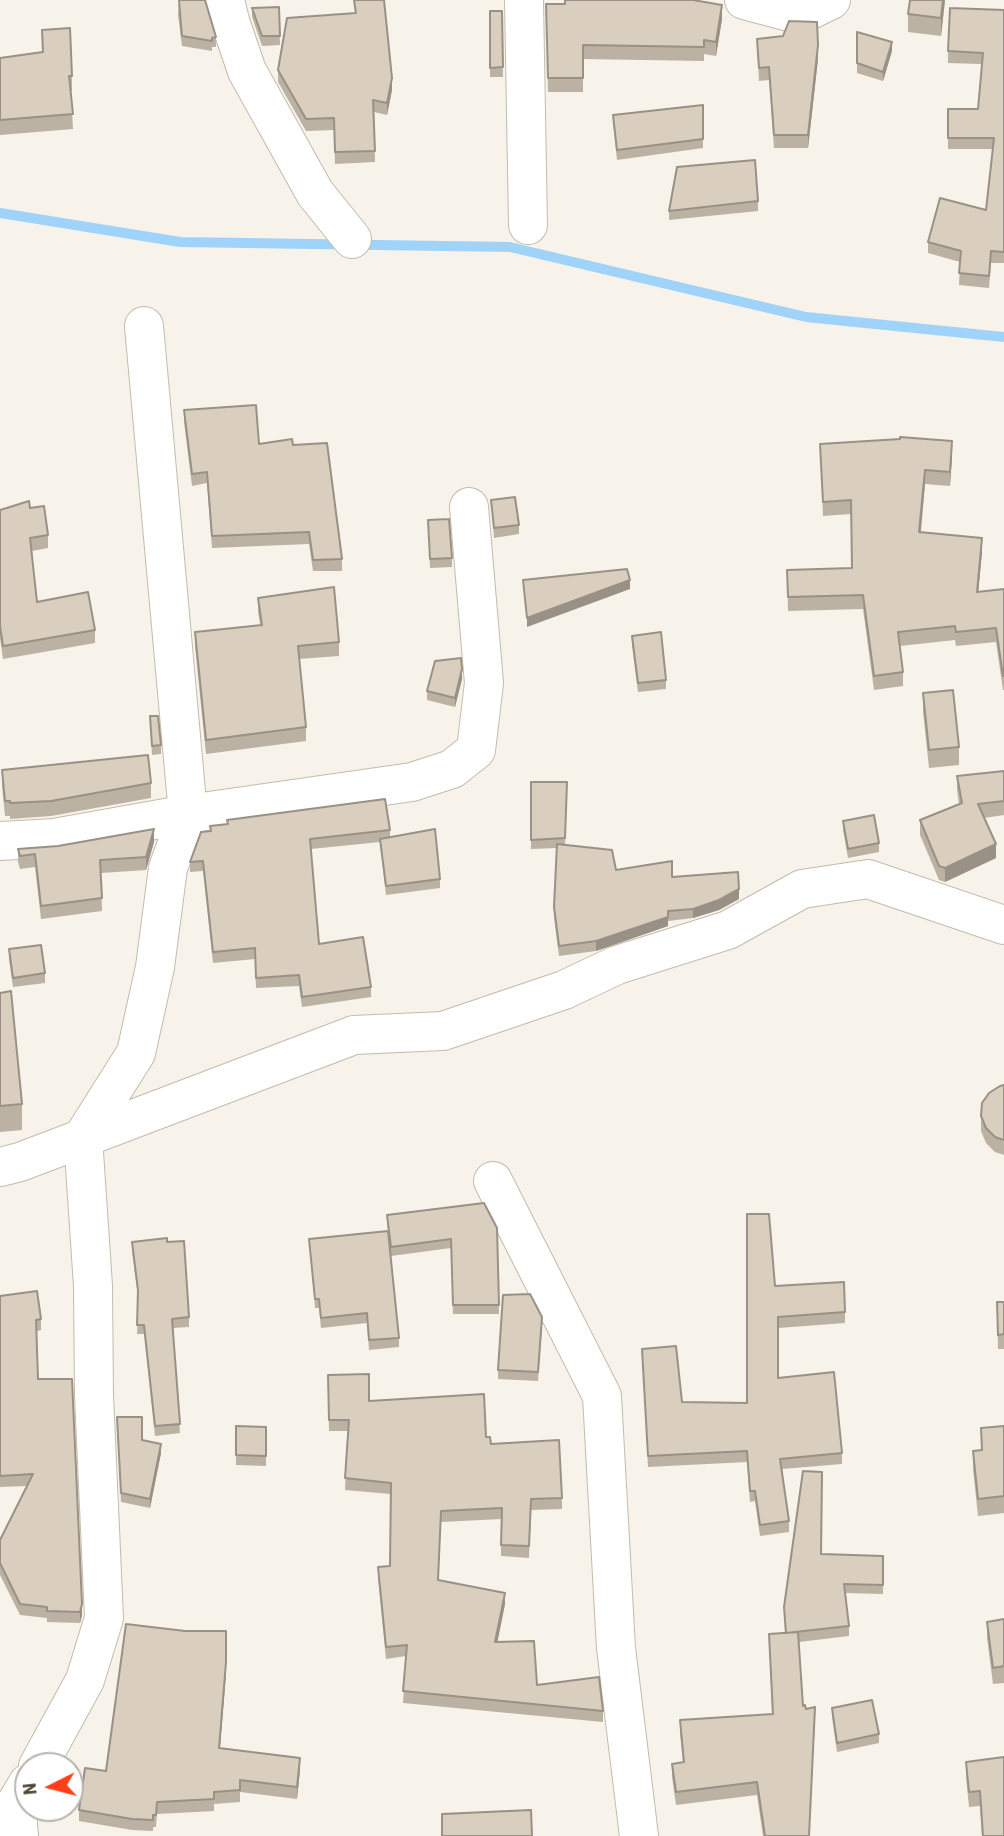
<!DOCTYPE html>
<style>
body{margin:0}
#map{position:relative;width:1004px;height:1836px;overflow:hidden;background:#f7f3ea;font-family:"Roboto Condensed",sans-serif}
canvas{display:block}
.north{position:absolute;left:14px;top:1752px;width:70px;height:70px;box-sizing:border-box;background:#fff;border:2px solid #b7b4af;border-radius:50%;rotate:264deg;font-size:19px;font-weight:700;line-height:28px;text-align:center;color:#4c4437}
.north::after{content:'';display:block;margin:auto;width:24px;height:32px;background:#ff3f18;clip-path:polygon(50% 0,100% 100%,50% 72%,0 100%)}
</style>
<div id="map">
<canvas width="1004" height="1836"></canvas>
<div class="north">N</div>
</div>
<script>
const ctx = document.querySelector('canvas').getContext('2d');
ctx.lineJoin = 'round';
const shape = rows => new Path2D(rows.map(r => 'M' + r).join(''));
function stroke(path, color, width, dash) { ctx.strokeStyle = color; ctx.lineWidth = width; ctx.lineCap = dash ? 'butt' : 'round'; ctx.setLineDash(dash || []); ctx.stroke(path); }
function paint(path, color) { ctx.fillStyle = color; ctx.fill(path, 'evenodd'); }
const stream = shape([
 [0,213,180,242,510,247,806,317,1004,337]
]);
const minor = shape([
 [225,0,230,21,247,71,315,193,352,239],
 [524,0,528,225],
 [744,0,800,15,831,0],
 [0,841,54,838,188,814,412,782,452,769,476,750,484,683,469,507],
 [0,1167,20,1162,354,1035,443,1031,564,990,617,965,728,930,802,889,868,879,1004,925],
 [493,1181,602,1396,616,1648,639,1836],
 [38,1766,85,1680,104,1618,94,1395,93,1286,83,1137,136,1053,155,967,168,868,188,814,144,326],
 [19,1836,16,1803,28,1783]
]);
const wall = shape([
 [179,0,216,37,216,47,212,47,212,51,182,46,178,15],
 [354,0,392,90,387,115,374,112,375,162,335,164,334,130,306,131,278,82,278,70,355,13],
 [564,0,693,0,722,19,716,56,704,54,704,61,583,59,583,92,548,92,546,4,564,4],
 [945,0,941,36,908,32,908,14],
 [279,7,280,45,262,46,252,17,252,8],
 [1004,10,1004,263,991,263,989,288,959,285,960,262,928,253,928,242,986,210,993,149,948,149,948,109,978,109,982,64,948,63,948,51],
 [490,11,502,11,503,77,490,77],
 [42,30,72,76,72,91,71,91,73,129,0,135,0,58,42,52],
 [857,32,892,51,883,81,857,73],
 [783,36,818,59,808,148,774,148,769,80,759,81,757,39],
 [703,105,703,148,617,160,613,124,613,115],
 [758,201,758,211,669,220,669,211],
 [184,410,259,444,293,445,342,559,342,571,313,571,309,544,212,548,207,483,192,486,184,422],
 [820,444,952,455,950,486,925,484,921,532,982,552,978,592,1004,589,1004,690,1003,690,996,642,956,646,955,640,900,646,903,672,903,686,874,690,863,609,788,611,787,570,852,568,851,514,823,516],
 [491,500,519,525,519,534,494,538],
 [30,508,48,535,48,548,32,551,37,602,95,630,95,643,3,659,0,638,0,510],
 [428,520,452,558,452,567,430,568],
 [258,598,339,642,339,656,299,659,306,727,306,741,206,754,195,646,195,632,260,625,258,611],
 [632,636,666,680,666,689,638,692,632,645],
 [462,679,455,707,427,700,427,691],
 [923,693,959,747,959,765,929,768,923,712],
 [150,716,161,745,161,754,152,755],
 [2,770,151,783,151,798,51,816,10,819,10,816,5,816,2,786],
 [1004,771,1004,815,984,818,996,858,945,882,939,880,920,835,920,820,959,804,957,790,957,776],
 [531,782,567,782,565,845,616,870,672,877,739,899,719,910,693,918,668,921,668,926,596,951,559,956,554,917,557,848,531,849],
 [843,821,879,843,879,852,848,858,843,830],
 [390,830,390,837,440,879,440,888,386,895,380,842,311,849,319,944,371,987,371,997,302,1007,299,986,256,988,255,959,213,963,203,871,190,872,190,862,201,832],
 [154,842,146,870,101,873,102,911,41,919,35,867,20,869,18,862,18,849],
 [9,949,45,973,45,983,13,987,9,959],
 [0,993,22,1104,22,1130,0,1132],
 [1004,1085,1004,1155,995,1152,986,1143,981,1131,981,1116],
 [387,1215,497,1228,499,1314,453,1314,451,1248,391,1256,387,1224],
 [309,1239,399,1338,399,1347,369,1350,367,1323,321,1328,319,1308,315,1308],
 [132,1242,189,1317,189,1327,173,1328,180,1433,155,1436,144,1334,137,1334,138,1297,132,1251],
 [775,1286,845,1312,845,1323,778,1328,778,1378,842,1453,842,1464,782,1469,789,1521,789,1532,760,1536,755,1501,750,1502,747,1462,648,1467,642,1349,682,1402,747,1403],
 [0,1296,41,1319,41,1330,37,1331,38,1379,82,1615,80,1623,47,1622,47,1618,20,1615,0,1575,0,1540,27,1486,0,1487],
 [997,1302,1004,1302,1004,1349,998,1349],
 [542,1327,538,1381,498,1379,498,1370],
 [328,1375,369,1401,486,1437,491,1444,562,1498,562,1509,531,1510,529,1558,501,1556,501,1519,441,1522,438,1580,505,1604,497,1642,537,1685,603,1711,603,1722,403,1703,406,1656,386,1659,378,1578,378,1567,390,1566,391,1494,345,1490,348,1431,329,1431],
 [117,1426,142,1440,161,1453,150,1508,121,1502],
 [236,1426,266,1427,266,1466,236,1465],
 [1004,1426,1004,1513,978,1516,973,1469,973,1451,981,1450,981,1428],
 [821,1554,883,1556,883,1594,845,1593,849,1626,849,1636,799,1642,803,1706,815,1720,809,1836,763,1836,757,1795,676,1805,672,1777,672,1764,683,1763,680,1733,680,1720,772,1714,769,1634,785,1633,784,1607],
 [1004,1619,1004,1683,993,1684,987,1638,987,1622],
 [226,1673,220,1748,300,1770,297,1799,240,1792,240,1802,214,1804,214,1811,157,1814,156,1827,153,1827,153,1831,132,1830,79,1821,79,1810,106,1771],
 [832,1708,879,1734,879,1743,837,1752,832,1717],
 [966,1762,1004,1836,982,1836,980,1806,969,1807,966,1777]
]);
const shadedWall = shape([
 [943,0,945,0,941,36,941,18],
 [722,5,722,19,716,56,716,42],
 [892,42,892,51,883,81,883,72],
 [818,45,818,59,808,148,808,135],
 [392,78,392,90,387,115,387,103],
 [952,441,952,455,950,486,950,472],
 [925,470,925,484,919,546,919,532],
 [982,538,982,552,977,606,977,592],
 [630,580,630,589,527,627,527,618],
 [462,669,462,679,455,707,455,698],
 [154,829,154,842,146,870,146,857],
 [996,844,996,858,945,882,945,868],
 [739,889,739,899,719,910,693,918,693,909],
 [668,917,668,926,596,951,596,941],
 [161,1444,161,1453,150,1508,150,1499],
 [505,1593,505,1604,495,1654,495,1642],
 [82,1604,82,1615,80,1623,80,1612],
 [226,1662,226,1673,219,1759,219,1748],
 [300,1758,300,1770,297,1799,297,1787]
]);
const building = shape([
 [179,0,205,0,216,37,212,38,212,41,182,36,179,0],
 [354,0,384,0,392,78,387,103,373,100,375,151,335,152,334,118,306,119,278,70,287,18,356,13,354,0],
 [565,0,693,0,722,5,716,42,704,40,704,47,583,45,583,78,548,78,546,4,565,4,565,0],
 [910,0,943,0,941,18,908,14,910,0],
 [279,7,280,36,262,36,252,8,279,7],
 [950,8,1004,10,1004,252,991,251,989,276,959,273,961,251,928,242,940,198,986,210,994,138,948,138,948,109,978,109,983,53,948,51,950,8],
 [490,11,502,11,503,67,490,68,490,11],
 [789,21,817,22,818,45,808,135,774,135,769,67,759,68,757,39,783,36,789,21],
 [70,28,72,76,69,76,73,114,0,120,0,58,43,52,42,30,70,28],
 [857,32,892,42,883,72,857,63,857,32],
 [703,105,703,139,617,150,613,115,703,105],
 [755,160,758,201,669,211,677,167,755,160],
 [256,405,259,444,292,439,293,445,327,443,342,559,313,560,309,532,212,536,207,472,192,474,184,410,256,405],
 [900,437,952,441,950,472,925,470,919,532,982,538,977,592,1004,589,1004,676,1003,676,996,628,956,632,955,626,898,632,903,672,874,676,863,595,788,597,787,570,852,568,851,500,823,502,820,444,900,439,900,437],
 [515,497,519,525,494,528,491,500,515,497],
 [29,501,30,508,44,506,48,535,30,538,37,602,88,592,95,630,3,646,0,626,0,510,29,501],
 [449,519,452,558,430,559,428,520,449,519],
 [627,569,630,580,527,618,523,580,627,569],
 [334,587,339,642,298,646,306,727,206,740,195,632,262,625,258,598,334,587],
 [661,632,666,680,638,683,632,636,661,632],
 [461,658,462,669,455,698,427,691,435,661,461,658],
 [953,690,959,747,929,750,923,693,953,690],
 [150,716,158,716,161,745,152,746,150,716],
 [148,755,151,783,51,801,10,803,10,801,5,801,2,770,148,755],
 [1004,771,1004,801,978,804,996,844,945,868,939,866,920,820,962,803,957,776,1004,771],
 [531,782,567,782,565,838,531,840,531,782],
 [385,799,390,830,310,839,319,944,363,937,371,987,302,997,299,975,256,978,255,948,213,952,203,861,190,862,201,832,211,831,210,826,228,824,227,820,385,799],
 [874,815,879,843,848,849,843,821,874,815],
 [154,829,146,857,100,860,102,898,41,906,35,854,20,856,18,849,58,846,154,829],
 [435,829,440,879,386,886,380,839,435,829],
 [557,844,612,850,616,870,672,861,672,877,738,872,739,889,719,900,693,909,668,911,668,917,596,941,559,946,554,907,557,844],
 [41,945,45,973,13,978,9,949,41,945],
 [11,991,22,1104,0,1106,0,993,11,991],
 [1004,1085,1004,1140,995,1137,986,1128,981,1116,982,1103,989,1093,1000,1086,1004,1085],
 [484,1203,497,1228,499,1305,453,1305,451,1239,391,1247,387,1215,484,1203],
 [747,1214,769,1214,775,1286,844,1282,845,1312,778,1317,778,1378,834,1372,842,1453,780,1459,789,1521,760,1525,755,1491,750,1491,747,1451,648,1456,642,1349,676,1346,682,1402,747,1403,747,1214],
 [388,1231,399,1338,369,1340,367,1313,321,1318,319,1299,315,1299,309,1239,388,1231],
 [167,1238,167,1242,184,1241,189,1317,172,1319,180,1424,155,1426,144,1325,137,1325,138,1290,132,1242,167,1238],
 [37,1291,41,1319,36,1320,38,1379,72,1379,82,1604,80,1612,47,1611,47,1607,20,1604,0,1563,0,1540,33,1474,0,1476,0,1296,37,1291],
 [530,1294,542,1317,538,1372,498,1370,503,1295,530,1294],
 [997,1302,1004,1302,1004,1334,998,1335,997,1302],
 [369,1374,369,1401,484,1394,486,1437,490,1437,491,1444,559,1440,562,1498,531,1499,529,1546,501,1545,502,1508,441,1511,438,1580,505,1593,495,1642,534,1641,537,1685,599,1677,603,1711,403,1691,407,1645,386,1647,378,1567,390,1566,391,1483,345,1478,349,1420,329,1420,328,1375,369,1374],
 [117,1417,142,1417,142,1440,161,1444,150,1499,121,1493,117,1417],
 [236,1426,266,1427,266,1456,236,1455,236,1426],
 [1004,1426,1004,1496,978,1499,973,1451,982,1450,981,1428,1004,1426],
 [803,1471,822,1472,821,1554,883,1556,883,1585,844,1584,849,1626,786,1633,784,1607,803,1471],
 [1004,1619,1004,1666,993,1668,987,1622,1004,1619],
 [126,1624,185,1631,226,1631,226,1662,219,1748,300,1758,297,1787,240,1780,240,1790,214,1792,214,1799,157,1802,156,1815,153,1815,153,1820,132,1819,79,1810,85,1768,106,1771,126,1624],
 [798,1632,803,1706,805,1705,806,1709,815,1707,809,1836,765,1836,757,1782,676,1792,672,1764,684,1762,680,1720,773,1714,769,1634,798,1632],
 [872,1700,879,1734,837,1743,832,1708,872,1700],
 [1004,1757,1004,1836,983,1836,980,1791,969,1792,966,1762,1004,1757],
 [531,1810,532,1836,442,1836,442,1814,531,1810]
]);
stroke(stream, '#a0d3f9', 10);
stroke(minor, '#c4bbab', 40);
stroke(minor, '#fff', 38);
paint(wall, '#bbb2a3');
paint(shadedWall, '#999185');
paint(building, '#dacfbe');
stroke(building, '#999185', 2);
</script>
